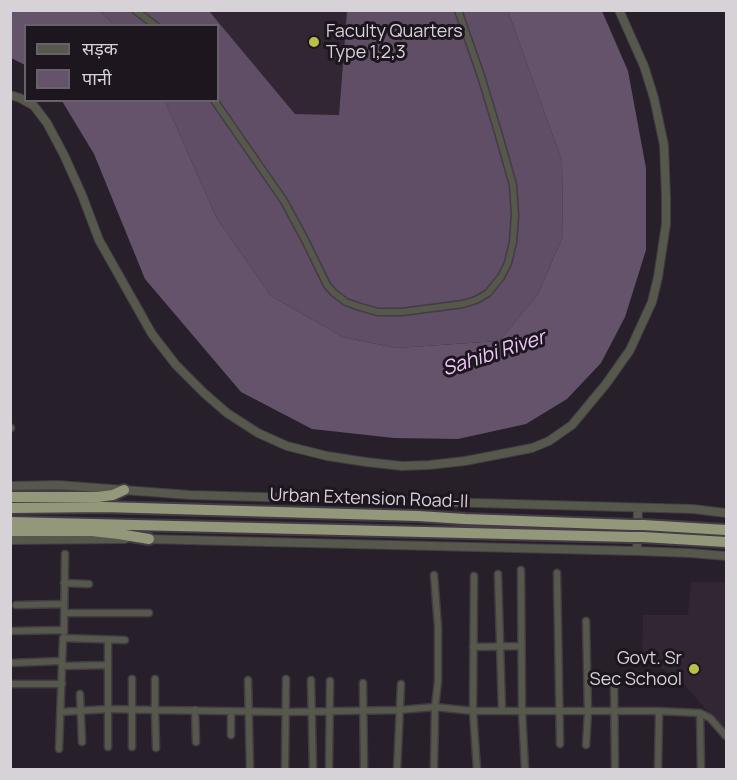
<!DOCTYPE html>
<meta charset="utf-8">
<style>
body{margin:0}
#map{position:relative;width:737px;height:780px;overflow:hidden;background:#271f29;font-family:Manrope,"Noto Sans Devanagari",sans-serif}
canvas{display:block}
.frame{position:absolute;inset:0;border:12px solid #d7d1d8;pointer-events:none}
.legend{position:absolute;left:24px;top:24px;width:195px;height:78px;box-sizing:border-box;background:#1d161f;border:2px solid #676169;margin:0;padding:8px 10px;list-style:none;font-size:18px;color:#d7d1d8}
.legend li{display:flex;align-items:center;gap:12px;height:30px}
.legend b{width:30px;border:2px solid #676169}
</style>
<div id="map">
<canvas width="737" height="780"></canvas>
<div class="frame"></div>
<ul class="legend">
<li><b style="height:8px;background:#56584b"></b>सड़क</li>
<li><b style="height:16px;background:#65536b"></b>पानी</li>
</ul>
</div>
<script>
const ctx = document.querySelector('canvas').getContext('2d');
ctx.lineJoin = 'round';
function paint(path, color) { ctx.fillStyle = color; ctx.fill(path, 'evenodd'); }
const shape = rows => new Path2D(rows.map(r => 'M' + r).join(''));
function stroke(path, color, width, dash) { ctx.strokeStyle = color; ctx.lineWidth = width; ctx.lineCap = dash ? 'butt' : 'round'; ctx.setLineDash(dash || []); ctx.stroke(path); }
function drawText(font, color, halo, rows, align = 'center') {
  ctx.font = font + ' Manrope,sans-serif'; ctx.lineWidth = 6; ctx.setLineDash([]); ctx.textBaseline = 'middle'; ctx.strokeStyle = halo; ctx.fillStyle = color; for (const [text, x, y, turn = 0] of rows) {
    ctx.save(); ctx.translate(x, y); ctx.rotate((+turn || 0) * Math.PI / 180); ctx.textAlign = isNaN(turn) ? turn : align; if (halo) ctx.strokeText(text, 0, 0); ctx.fillText(text, 0, 0); ctx.restore();
  }
}
const built = shape([
 [209,11,347,11,339,115,295,114],
 [691,582,726,582,726,733,681,681,642,656,643,615,688,615]
]);
const forest = shape([
 [100,11,209,11,295,114,339,115,347,11,508,11,562,161,563,236,538,294,499,341,396,348,343,337,271,296,217,219,165,101,218,100,218,26,114,25]
]);
const water = shape([
 [10,11,100,11,114,25,26,26,25,65,11,58],
 [508,11,602,11,628,71,646,168,646,250,625,317,601,363,567,399,526,424,458,439,394,438,312,429,241,392,145,279,94,154,62,101,165,101,217,219,271,296,343,337,396,348,499,341,538,294,563,236,562,161]
]);
const minor = shape([
 [135,10,156,26],
 [214,100,284,201,305,240,327,285,334,293,346,302,360,307,378,312,402,312,463,304,476,300,488,293,501,277,508,263,513,242,515,215,513,185,498,132,481,76,458,10],
 [10,428,11,428],
 [521,570,522,711,525,770],
 [557,573,560,744],
 [498,574,502,711],
 [474,576,473,711,477,770],
 [64,583,89,584],
 [16,605,64,604],
 [64,613,149,613],
 [64,630,65,554],
 [10,631,64,630,64,632],
 [473,647,521,646],
 [10,663,61,661],
 [62,666,108,665],
 [614,678,615,770],
 [132,679,132,747],
 [248,680,250,770],
 [311,680,313,770],
 [363,683,364,770],
 [10,684,62,684],
 [80,694,82,742],
 [195,710,196,742],
 [657,711,700,713,710,718,726,736],
 [61,712,108,709,108,640],
 [700,713,701,770],
 [231,735,231,711],
 [586,745,588,712,586,621],
 [108,747,108,709,155,710,155,679],
 [156,748,155,710,286,712,399,710,435,707,473,711,657,711,659,715,658,770],
 [59,749,63,638,125,640],
 [285,770,286,679],
 [329,770,330,681],
 [397,770,401,684],
 [434,770,435,707,438,681,438,627,434,575]
]);
const tertiary = shape([
 [10,95,20,98,34,106,47,123,64,155,82,195,99,240,152,334,176,365,204,393,227,413,258,433,287,446,327,456,366,462,402,466,429,465,465,461,532,448,549,441,572,425,606,384,630,350,652,302,658,277,666,224,666,197,664,145,654,98,644,66,619,10],
 [10,486,58,485,190,495,693,509,726,513],
 [146,539,637,551,690,553,726,556],
 [10,540,125,539],
 [637,551,638,508]
]);
const trunk = shape([
 [10,497,98,497,113,495,124,490],
 [10,508,104,507,418,516,465,519,632,525],
 [10,522,631,537],
 [643,525,726,530],
 [10,531,92,531,119,534,149,539],
 [643,537,726,542]
]);
const trunkBridge = shape([
 [632,525,643,525],
 [631,537,643,537]
]);
const markers = [
 [314,42,6,"#b8c147"],
 [694,669,6,"#b8c147"]
];
const poiNames = [
 ["Faculty Quarters",326,32],
 ["Type 1,2,3",326,53],
 ["Govt. Sr",682,659,"right"],
 ["Sec School",682,680,"right"]
];
const streetNames = [
 ["Urban Extension Road-II",369,499,2]
];
const waterNames = [
 ["Sahibi River",494,354,-18]
];
paint(built, '#322635');
paint(forest, '#604e66');
paint(water, '#65536b');
stroke(minor, '#433b45', 9);
stroke(tertiary, '#433b45', 10);
stroke(trunk, '#433b45', 14);
stroke(minor, '#56584b', 6);
stroke(tertiary, '#56584b', 8);
stroke(trunk, '#94987b', 10);
stroke(trunkBridge, '#433b45', 14, []);
stroke(trunkBridge, '#94987b', 10);
for (const [x, y, r, color] of markers) { const dot = new Path2D(); dot.arc(x, y, r, 0, 2 * Math.PI); ctx.fillStyle = color; ctx.fill(dot); stroke(dot, '#1d161f', 2); }
drawText('18px', '#d7d1d8', '#1d161f', poiNames, 'left');
drawText('18px', '#d7d1d8', '#1d161f', streetNames);
drawText('italic 20px', '#ecc8f7', '#1d161f', waterNames);
</script>
